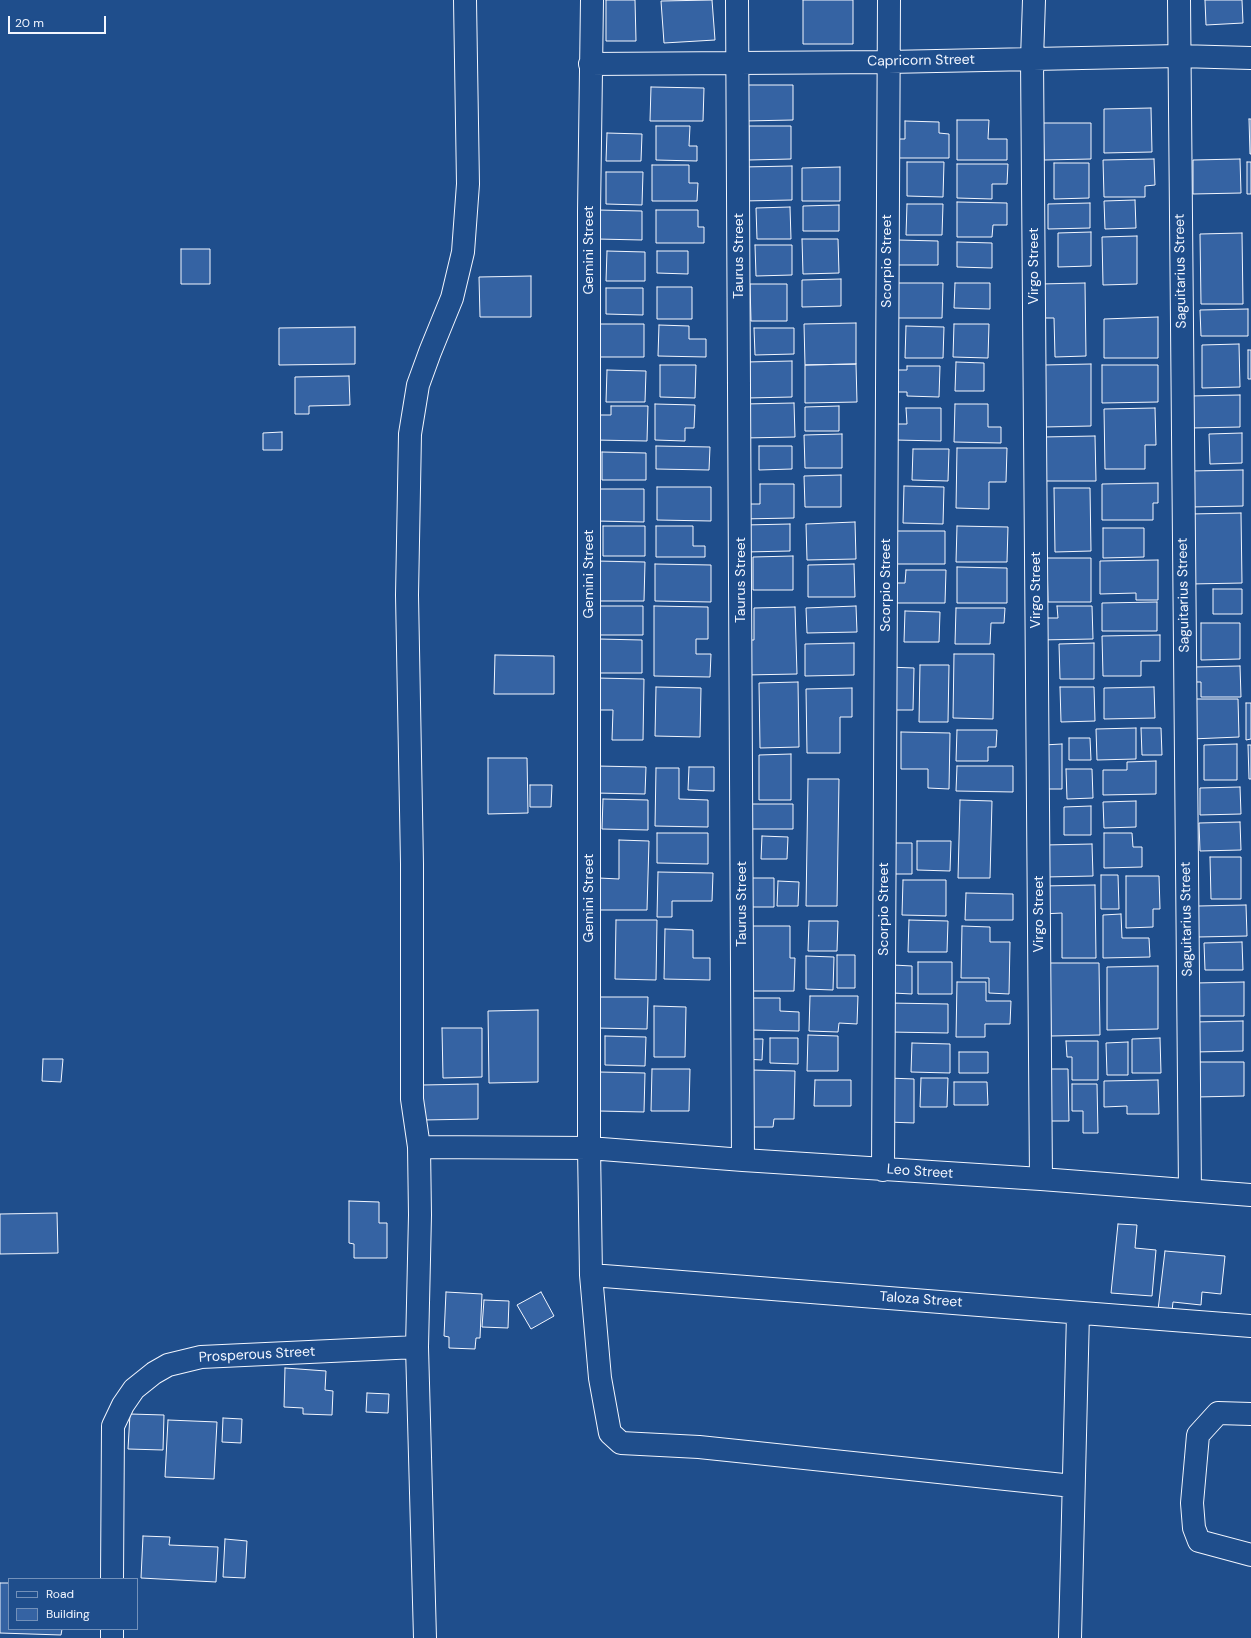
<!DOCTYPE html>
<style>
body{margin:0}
#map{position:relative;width:1251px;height:1638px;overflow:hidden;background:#1f4e8c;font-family:"DM Sans",sans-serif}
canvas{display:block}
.legend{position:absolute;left:8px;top:1578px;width:130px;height:52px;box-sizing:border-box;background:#1f4e8c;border:1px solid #7391ba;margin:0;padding:5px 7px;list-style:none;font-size:12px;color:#f2f6ff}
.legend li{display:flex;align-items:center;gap:8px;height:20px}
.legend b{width:20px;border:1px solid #7391ba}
.scale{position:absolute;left:8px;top:16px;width:98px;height:18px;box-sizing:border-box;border:2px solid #f2f6ff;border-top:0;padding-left:5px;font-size:12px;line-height:14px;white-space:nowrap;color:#f2f6ff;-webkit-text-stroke:3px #1f4e8c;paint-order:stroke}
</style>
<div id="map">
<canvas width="1251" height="1638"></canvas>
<ul class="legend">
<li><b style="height:5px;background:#1f4e8c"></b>Road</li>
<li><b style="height:11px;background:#3563a3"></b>Building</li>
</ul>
<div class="scale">20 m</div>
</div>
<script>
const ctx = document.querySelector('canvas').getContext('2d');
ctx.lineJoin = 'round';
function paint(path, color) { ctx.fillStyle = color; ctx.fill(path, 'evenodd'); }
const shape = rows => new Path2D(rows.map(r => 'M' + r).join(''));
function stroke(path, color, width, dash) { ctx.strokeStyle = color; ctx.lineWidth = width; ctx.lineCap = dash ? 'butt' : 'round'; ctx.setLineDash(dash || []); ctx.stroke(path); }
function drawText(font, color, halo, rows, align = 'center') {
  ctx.font = font + ' "DM Sans",sans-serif'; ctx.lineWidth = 3; ctx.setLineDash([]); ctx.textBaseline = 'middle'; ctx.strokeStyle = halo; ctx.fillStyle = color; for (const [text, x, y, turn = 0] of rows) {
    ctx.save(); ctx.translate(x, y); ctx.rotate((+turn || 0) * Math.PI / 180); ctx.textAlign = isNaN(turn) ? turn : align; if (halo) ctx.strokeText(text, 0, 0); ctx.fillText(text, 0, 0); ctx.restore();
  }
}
const building = shape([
 [606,0,635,0,636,41,606,41,606,0],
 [712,0,715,40,664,43,661,1,712,0],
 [803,0,853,0,853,44,803,44,803,0],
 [1205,0,1242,0,1243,23,1206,25,1205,0],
 [743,85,793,85,793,120,744,121,743,85],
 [651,87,704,88,703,121,650,121,651,87],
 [1151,108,1152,152,1104,153,1104,109,1151,108],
 [1249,119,1251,119,1251,154,1250,154,1249,119],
 [957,120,989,120,988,139,1007,139,1007,160,957,160,957,120],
 [905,121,939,122,939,133,949,134,949,158,890,158,890,139,905,139,905,121],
 [1043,123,1091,123,1091,159,1044,160,1043,123],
 [656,126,690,126,689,146,697,146,697,161,656,160,656,126],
 [749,126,791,126,791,159,749,160,749,126],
 [607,133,642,134,641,161,606,161,607,133],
 [1154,159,1155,185,1145,186,1145,197,1104,197,1103,160,1154,159],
 [1240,159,1241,193,1193,194,1193,160,1240,159],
 [907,162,944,162,943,197,907,196,907,162],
 [1247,162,1251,162,1251,194,1247,194,1247,162],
 [1054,163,1089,163,1089,198,1054,199,1054,163],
 [957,164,1008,164,1007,184,992,184,992,199,957,198,957,164],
 [652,165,689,165,689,183,698,183,697,201,652,201,652,165],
 [792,166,792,200,743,201,743,167,792,166],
 [840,167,840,201,802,201,802,168,840,167],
 [606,172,643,172,642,205,606,204,606,172],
 [1135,200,1136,228,1105,229,1104,201,1135,200],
 [957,202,1007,203,1007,225,993,225,992,237,957,237,957,202],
 [1090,203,1090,228,1048,229,1048,204,1090,203],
 [907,204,943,204,942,235,906,235,907,204],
 [839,205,839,231,803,231,803,206,839,205],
 [790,207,791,239,757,239,756,208,790,207],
 [598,210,642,211,642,240,597,239,598,210],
 [656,210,698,210,698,227,704,227,704,243,656,243,656,210],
 [1091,232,1091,266,1058,267,1058,233,1091,232],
 [1242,233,1243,304,1201,304,1200,234,1242,233],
 [1137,236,1137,284,1103,285,1102,237,1137,236],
 [802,239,838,239,839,273,803,274,802,239],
 [898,240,938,241,938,265,898,265,898,240],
 [957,242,992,243,992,268,957,267,957,242],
 [755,245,792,245,792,275,756,276,755,245],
 [181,249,210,249,210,284,181,284,181,249],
 [607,251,645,252,645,281,606,281,607,251],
 [657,251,688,251,688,274,657,273,657,251],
 [531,276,531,317,480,317,479,277,531,276],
 [841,279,841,306,802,307,802,280,841,279],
 [893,283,943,283,942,318,892,318,893,283],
 [955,283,990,283,990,309,954,308,955,283],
 [1085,283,1086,356,1055,357,1054,318,1040,318,1040,284,1085,283],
 [750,284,787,284,787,321,751,321,750,284],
 [657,287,692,287,692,319,657,319,657,287],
 [606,288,643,288,643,315,606,314,606,288],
 [1248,309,1248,336,1201,336,1200,310,1248,309],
 [1158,317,1158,358,1104,358,1104,319,1158,317],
 [856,323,856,364,805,365,804,324,856,323],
 [597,324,644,324,644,357,596,357,597,324],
 [954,324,989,324,988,358,953,357,954,324],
 [659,325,689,326,689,339,706,339,706,357,658,356,659,325],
 [906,326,944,327,943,358,905,358,906,326],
 [355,327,355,364,279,365,279,328,355,327],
 [754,328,794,328,794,354,755,355,754,328],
 [1239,344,1240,387,1202,388,1202,345,1239,344],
 [1248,350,1251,350,1251,379,1248,379,1248,350],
 [792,361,792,397,747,398,746,362,792,361],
 [956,362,984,363,984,391,955,391,956,362],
 [856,364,857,402,805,403,805,365,856,364],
 [1091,364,1091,426,1045,427,1044,365,1091,364],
 [660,365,696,365,695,398,660,397,660,365],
 [1102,365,1158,365,1158,402,1102,403,1102,365],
 [907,366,940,366,939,397,907,396,907,392,896,392,897,370,907,370,907,366],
 [607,370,646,371,645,402,606,402,607,370],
 [349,376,350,405,309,406,309,414,295,414,295,377,349,376],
 [1240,395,1240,427,1191,428,1190,396,1240,395],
 [794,403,795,437,744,438,744,404,794,403],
 [655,404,695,405,694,428,685,428,685,441,655,440,655,404],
 [955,404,988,404,988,427,1001,427,1001,443,954,442,955,404],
 [611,406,648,406,647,441,595,440,596,415,611,415,611,406],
 [839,406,839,431,805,431,805,407,839,406],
 [906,408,941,408,941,441,895,440,895,424,907,424,906,408],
 [1155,408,1156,445,1145,445,1145,469,1105,469,1104,409,1155,408],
 [282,432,282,450,263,450,263,433,282,432],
 [1242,433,1242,463,1210,464,1209,434,1242,433],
 [842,434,842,468,805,468,804,435,842,434],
 [1095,436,1096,481,1043,481,1043,437,1095,436],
 [656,446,710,447,709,470,656,469,656,446],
 [759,446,792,446,792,469,759,470,759,446],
 [957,448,1007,448,1006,482,989,482,989,509,956,508,957,448],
 [913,449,949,449,948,481,912,480,913,449],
 [602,452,646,453,646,480,602,480,602,452],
 [1243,470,1243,506,1190,507,1190,471,1243,470],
 [841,475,841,507,805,507,804,476,841,475],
 [1158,483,1158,503,1153,503,1153,520,1102,520,1102,484,1158,483],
 [760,484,794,484,794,518,741,519,741,504,760,504,760,484],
 [904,486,944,487,943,524,903,523,904,486],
 [657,487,711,487,711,521,657,520,657,487],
 [1054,488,1090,488,1091,551,1055,552,1054,488],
 [597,489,644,489,644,522,596,521,597,489],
 [1241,513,1242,583,1191,584,1190,514,1241,513],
 [855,522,856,559,807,560,806,524,855,522],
 [790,524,790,551,746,552,745,525,790,524],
 [603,526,645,526,645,556,603,556,603,526],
 [656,526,693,526,693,546,705,546,705,557,656,557,656,526],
 [957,526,1008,527,1007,562,956,562,957,526],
 [1103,528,1144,528,1144,557,1103,558,1103,528],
 [892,531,945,531,945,564,891,564,892,531],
 [793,556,793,590,753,590,753,557,793,556],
 [1047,558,1091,558,1091,602,1048,602,1047,558],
 [1158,560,1158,600,1136,600,1136,593,1100,594,1100,561,1158,560],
 [596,561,645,562,644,601,596,601,596,561],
 [655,564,711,565,711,602,655,601,655,564],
 [854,564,855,597,808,597,808,565,854,564],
 [957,567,1007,568,1007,603,957,603,957,567],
 [906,570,946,570,945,603,889,603,889,583,905,583,906,570],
 [1213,589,1242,589,1242,614,1213,614,1213,589],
 [1157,602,1157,631,1102,631,1102,603,1157,602],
 [597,606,643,606,643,635,597,635,597,606],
 [654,606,708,607,708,639,696,639,696,654,711,654,710,677,654,676,654,606],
 [856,606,857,632,807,633,806,608,856,606],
 [1057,606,1092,606,1093,639,1039,640,1039,618,1058,618,1057,606],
 [795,607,797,674,745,675,745,640,754,640,754,608,795,607],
 [956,608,1005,608,1004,623,991,623,990,644,955,644,956,608],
 [905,611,940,612,939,642,904,642,905,611],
 [1201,623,1240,623,1240,659,1201,660,1201,623],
 [1160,635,1160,661,1141,661,1141,676,1103,676,1102,636,1160,635],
 [599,639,642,640,642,673,598,673,599,639],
 [854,643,854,675,805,676,805,644,854,643],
 [1094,643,1094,679,1060,679,1059,644,1094,643],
 [954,654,994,654,993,719,953,718,954,654],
 [495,655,554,656,554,694,494,694,495,655],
 [920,665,949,665,948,722,919,722,920,665],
 [1240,666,1241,697,1201,697,1201,682,1195,682,1195,667,1240,666],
 [888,667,914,668,913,710,888,710,888,667],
 [596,678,644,679,643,740,612,740,613,710,595,710,596,678],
 [798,682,799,747,760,748,759,683,798,682],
 [656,687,701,688,700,737,655,736,656,687],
 [1060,687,1094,687,1095,721,1061,722,1060,687],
 [1154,687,1155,718,1104,719,1104,688,1154,687],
 [852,688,852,717,840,717,840,753,807,753,806,689,852,688],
 [1191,699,1238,699,1239,737,1191,739,1191,699],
 [1246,703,1251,703,1251,739,1246,740,1246,703],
 [1136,728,1136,759,1097,760,1096,729,1136,728],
 [1141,728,1161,728,1162,755,1142,755,1141,728],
 [957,730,997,730,996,747,988,747,988,761,956,761,957,730],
 [901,732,950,733,949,789,928,788,928,769,901,769,901,732],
 [1069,738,1090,738,1091,760,1069,760,1069,738],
 [1062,744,1062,789,1043,789,1043,745,1062,744],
 [1237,744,1237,780,1204,780,1204,745,1237,744],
 [1248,745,1251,745,1251,779,1249,779,1248,745],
 [791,754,791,800,759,800,759,755,791,754],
 [488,758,527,758,528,813,488,814,488,758],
 [1156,761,1156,794,1103,795,1103,770,1127,770,1127,762,1156,761],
 [596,766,646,767,645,794,595,793,596,766],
 [957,766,1013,766,1013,792,956,791,957,766],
 [689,767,714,767,714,791,688,790,689,767],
 [656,768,679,768,679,799,708,800,708,827,655,826,656,768],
 [1066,769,1092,769,1093,798,1067,799,1066,769],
 [808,779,839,779,837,906,806,906,808,779],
 [530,785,552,785,551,807,530,807,530,785],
 [1240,787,1241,814,1200,815,1200,788,1240,787],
 [603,799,648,800,648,830,602,829,603,799],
 [960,800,992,801,990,878,958,878,960,800],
 [1136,801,1136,827,1104,828,1103,802,1136,801],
 [750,804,793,804,793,829,750,829,750,804],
 [1091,806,1091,835,1064,835,1064,807,1091,806],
 [1240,822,1241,850,1200,851,1199,823,1240,822],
 [657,833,708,833,708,864,657,863,657,833],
 [1104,833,1132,833,1133,847,1142,847,1142,867,1104,868,1104,833],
 [762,836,788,837,787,859,761,859,762,836],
 [619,840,649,841,647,910,598,910,599,878,619,879,619,840],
 [917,841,951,841,950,871,917,870,917,841],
 [888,843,912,843,912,874,887,874,888,843],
 [1092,844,1093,876,1045,877,1045,845,1092,844],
 [1210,857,1241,857,1241,899,1211,899,1210,857],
 [658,872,713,873,712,901,672,901,672,917,657,917,658,872],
 [1101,875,1118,875,1119,909,1101,909,1101,875],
 [1126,876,1159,876,1160,909,1153,909,1153,927,1126,928,1126,876],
 [748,878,774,878,774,907,748,907,748,878],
 [903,880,946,880,946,916,902,915,903,880],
 [778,881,799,882,798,906,777,906,778,881],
 [1095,885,1096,958,1062,958,1062,913,1042,914,1042,886,1095,885],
 [966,893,1013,894,1013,920,965,920,966,893],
 [1246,905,1247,936,1198,937,1198,906,1246,905],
 [1121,914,1122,938,1149,938,1150,957,1103,958,1103,915,1121,914],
 [616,920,657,920,656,980,615,979,616,920],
 [909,920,948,921,947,952,908,952,909,920],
 [809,921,838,921,837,951,808,951,809,921],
 [747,926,790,926,790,958,795,958,794,991,746,991,747,926],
 [962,926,990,927,990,942,1010,942,1009,994,989,993,989,978,961,978,962,926],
 [665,929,693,930,693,958,710,958,710,980,664,979,665,929],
 [1242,942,1243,970,1205,970,1204,943,1242,942],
 [837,955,855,955,855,988,837,988,837,955],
 [806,956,834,957,833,990,806,989,806,956],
 [918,962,952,962,952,994,918,994,918,962],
 [1050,963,1099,963,1100,1035,1051,1036,1050,963],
 [893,965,912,966,912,994,893,993,893,965],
 [1158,966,1158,1029,1107,1030,1107,967,1158,966],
 [957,982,986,982,986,1001,1011,1001,1010,1024,985,1024,985,1037,956,1037,957,982],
 [1244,982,1244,1016,1196,1016,1196,983,1244,982],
 [810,996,858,996,857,1024,839,1023,838,1032,809,1031,810,996],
 [595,997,648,997,647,1029,595,1028,595,997],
 [752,998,780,998,780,1011,799,1012,799,1031,752,1030,752,998],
 [889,1003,948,1004,948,1033,889,1032,889,1003],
 [654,1006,686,1007,685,1057,654,1057,654,1006],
 [538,1010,538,1082,489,1083,488,1011,538,1010],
 [1243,1021,1243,1051,1194,1052,1194,1022,1243,1021],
 [442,1028,482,1028,482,1077,443,1078,442,1028],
 [808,1035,838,1036,838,1071,807,1071,808,1035],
 [605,1036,646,1037,645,1066,605,1065,605,1036],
 [770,1038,798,1038,798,1064,770,1063,770,1038],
 [1160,1038,1161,1073,1132,1073,1132,1039,1160,1038],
 [744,1039,763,1039,762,1060,744,1059,744,1039],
 [1066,1041,1098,1041,1098,1080,1072,1080,1072,1057,1067,1057,1066,1041],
 [1128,1042,1128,1075,1107,1075,1106,1043,1128,1042],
 [912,1043,950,1044,950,1073,911,1072,912,1043],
 [959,1052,988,1052,988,1073,959,1073,959,1052],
 [43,1059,63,1059,61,1082,42,1081,43,1059],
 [1196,1062,1244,1062,1244,1096,1196,1097,1196,1062],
 [652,1069,690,1069,689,1111,651,1111,652,1069],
 [1044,1069,1068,1069,1069,1121,1044,1121,1044,1069],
 [751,1070,795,1071,794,1119,774,1119,773,1127,750,1127,751,1070],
 [599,1072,645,1073,644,1112,599,1111,599,1072],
 [888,1078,914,1079,914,1123,888,1122,888,1078],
 [921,1078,948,1078,947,1107,920,1107,921,1078],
 [815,1080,851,1080,851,1106,814,1106,815,1080],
 [1158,1080,1159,1114,1127,1114,1127,1106,1104,1107,1104,1081,1158,1080],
 [954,1082,987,1082,988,1105,954,1105,954,1082],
 [478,1084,478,1119,423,1120,422,1085,478,1084],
 [1072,1084,1097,1084,1098,1133,1083,1133,1083,1111,1072,1111,1072,1084],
 [349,1201,379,1202,379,1223,387,1223,387,1258,354,1258,354,1244,349,1243,349,1201],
 [57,1213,58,1253,0,1254,0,1214,57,1213],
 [1118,1224,1137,1225,1135,1248,1156,1250,1152,1296,1111,1293,1118,1224],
 [1165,1251,1225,1256,1221,1294,1202,1292,1201,1305,1173,1302,1172,1311,1158,1310,1165,1251],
 [446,1292,482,1294,480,1338,476,1338,475,1349,449,1348,449,1337,444,1336,446,1292],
 [541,1292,554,1316,531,1329,517,1305,541,1292],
 [484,1300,509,1301,508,1328,482,1327,484,1300],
 [285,1368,326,1371,325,1390,333,1391,332,1415,303,1414,303,1408,284,1407,285,1368],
 [367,1393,389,1394,388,1413,366,1412,367,1393],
 [130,1414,164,1415,163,1450,128,1449,130,1414],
 [223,1418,242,1419,241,1443,222,1442,223,1418],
 [168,1420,217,1422,214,1479,165,1477,168,1420],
 [143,1536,170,1537,169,1545,218,1547,216,1582,141,1578,143,1536],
 [225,1539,247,1541,245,1578,223,1577,225,1539],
 [0,1583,9,1583,9,1629,62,1629,61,1635,0,1633,0,1583]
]);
const minor = shape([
 [592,0,589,212,589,1148,591,1275,600,1378,610,1433,621,1443,699,1447,1073,1486],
 [737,0,743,1160],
 [1034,0,1032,59,1041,1179],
 [1179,0,1190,1190],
 [590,64,888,62,1179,56,1251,58],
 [419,1147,412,1099,412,864,407,595,410,434,418,385,430,352,452,298,463,252,468,184,465,0],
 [883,1170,889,0],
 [591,1275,1251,1326],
 [1251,1414,1218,1413,1198,1435,1192,1503,1194,1528,1199,1541,1251,1555],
 [112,1579,113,1426,123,1405,134,1389,154,1373,168,1365,201,1357,417,1347],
 [112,1638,112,1629],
 [425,1638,417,1347,420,1215,419,1147,589,1148,743,1160,1041,1179,1251,1195],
 [1070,1638,1078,1313]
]);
const streetNames = [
 ["Capricorn Street",921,61,-1],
 ["Gemini Street",589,250,-90],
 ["Taurus Street",739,256,-90],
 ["Scorpio Street",887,261,-90],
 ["Virgo Street",1034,266,-90],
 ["Saguitarius Street",1181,271,-91],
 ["Gemini Street",589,574,-90],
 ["Taurus Street",741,580,-90],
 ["Scorpio Street",886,585,-90],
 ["Virgo Street",1036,590,-90],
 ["Saguitarius Street",1184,595,-91],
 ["Gemini Street",589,898,-90],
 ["Taurus Street",742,904,-90],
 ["Scorpio Street",884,909,-90],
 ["Virgo Street",1039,914,-90],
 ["Saguitarius Street",1187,919,-91],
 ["Leo Street",920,1172,4],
 ["Taloza Street",921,1300,4],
 ["Prosperous Street",257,1355,-3]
];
paint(building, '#3563a3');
stroke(building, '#f2f6ff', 1);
stroke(minor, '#f2f6ff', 24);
stroke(minor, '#1f4e8c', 22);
drawText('14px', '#f2f6ff', '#1f4e8c', streetNames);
</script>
